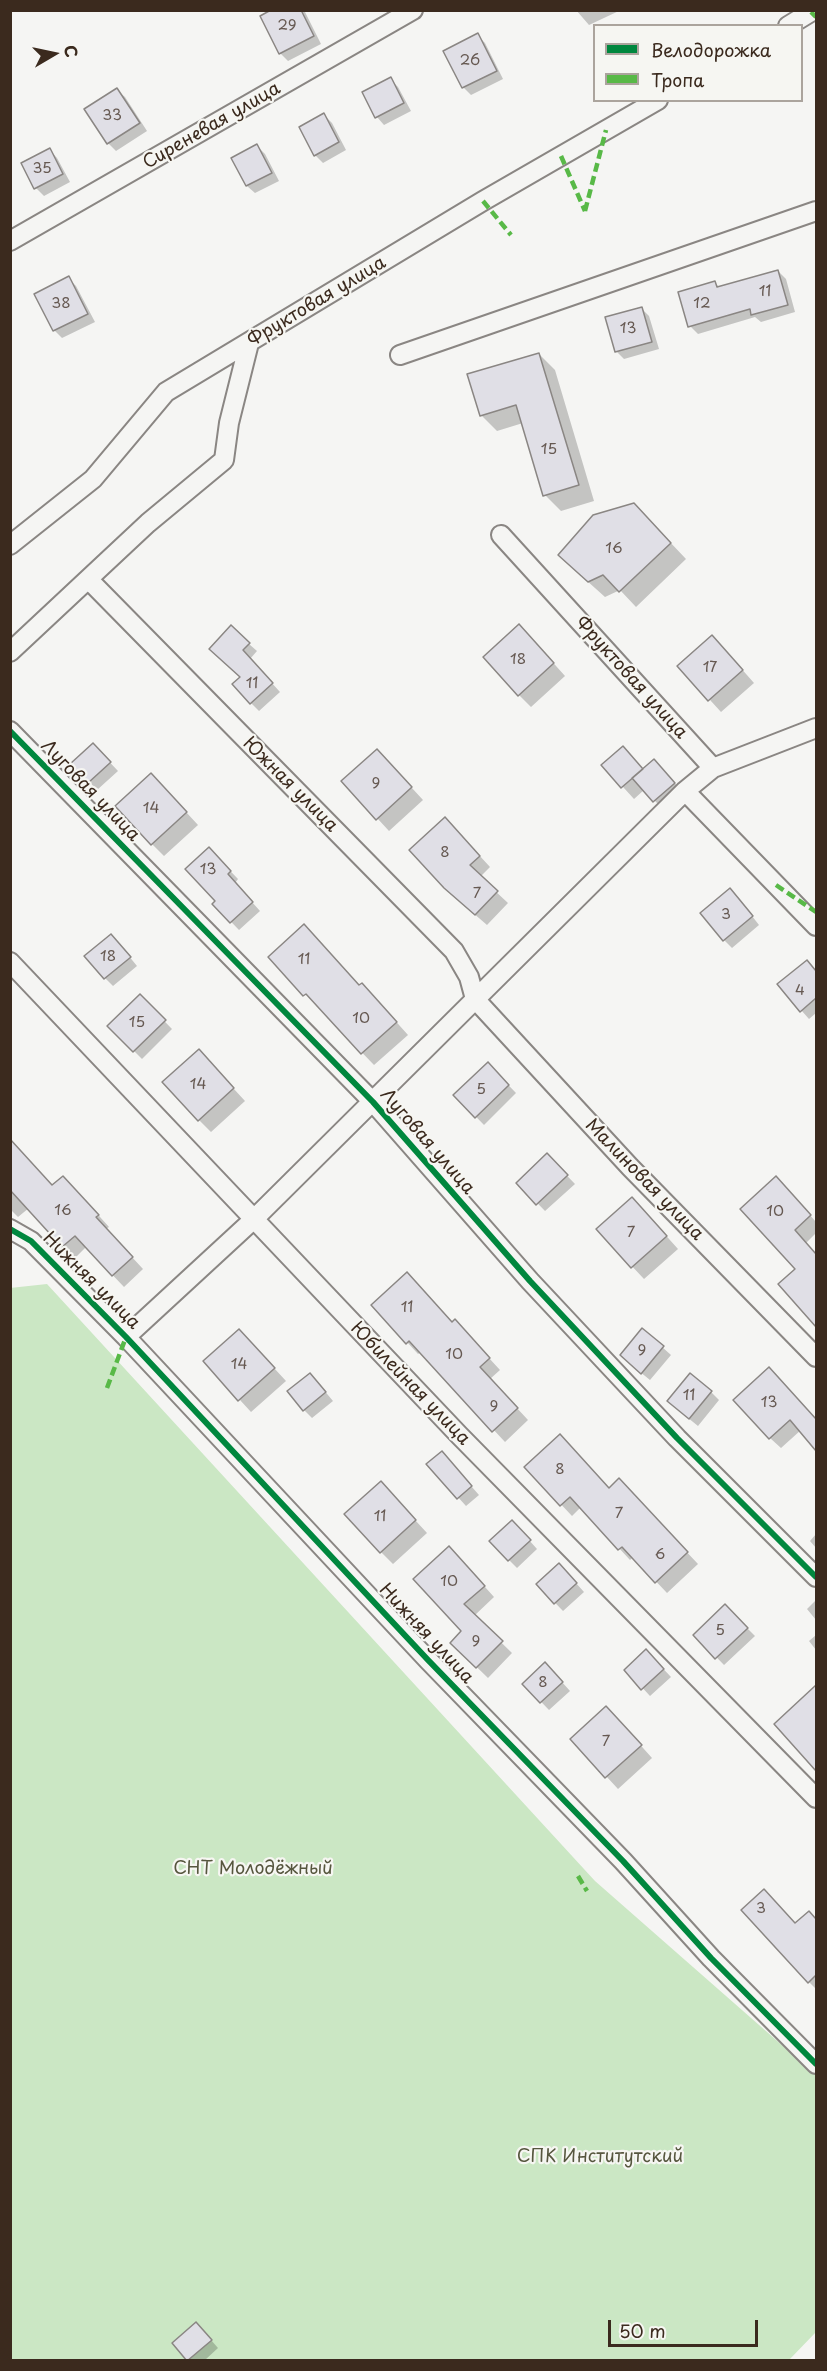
<!DOCTYPE html>
<meta charset="utf-8">
<style>
body{margin:0}
#map{position:relative;width:827px;height:2371px;overflow:hidden;background:#f5f5f3;font-family:"Playpen Sans",sans-serif}
canvas{display:block}
.frame{position:absolute;inset:0;border:12px solid #3b2a1e;pointer-events:none}
.legend{position:absolute;left:593px;top:24px;width:210px;height:78px;box-sizing:border-box;background:#f6f6f2;border:2px solid #aba49d;margin:0;padding:8px 10px;list-style:none;font-size:18px;color:#3b2a1e}
.legend li{display:flex;align-items:center;gap:12px;height:30px}
.legend b{width:30px;border:2px solid #aba49d}
.north{position:absolute;left:24px;top:24px;width:60px;height:60px;-webkit-text-stroke:4px #f6f6f2;paint-order:stroke;rotate:81deg;font-size:16px;font-weight:700;line-height:24px;text-align:center;color:#3b2a1e}
.north::after{content:'';display:block;margin:auto;width:21px;height:27px;background:#3b2a1e;clip-path:polygon(50% 0,100% 100%,50% 72%,0 100%)}
.scale{position:absolute;left:608px;top:2320px;width:150px;height:27px;box-sizing:border-box;border:3px solid #3b2a1e;border-top:0;padding-left:8px;font-size:18px;line-height:21px;white-space:nowrap;color:#3b2a1e;-webkit-text-stroke:4px #f6f6f2;paint-order:stroke}
</style>
<div id="map">
<canvas width="827" height="2371"></canvas>
<div class="frame"></div>
<ul class="legend">
<li><b style="height:8px;background:#00873e"></b>Велодорожка</li>
<li><b style="height:8px;background:#58b947"></b>Тропа</li>
</ul>
<div class="north">С</div>
<div class="scale">50 m</div>
</div>
<script>
const ctx = document.querySelector('canvas').getContext('2d');
ctx.lineJoin = 'round';
function paint(path, color) { ctx.fillStyle = color; ctx.fill(path, 'evenodd'); }
const shape = rows => new Path2D(rows.map(r => 'M' + r).join(''));
function stroke(path, color, width, dash) { ctx.strokeStyle = color; ctx.lineWidth = width; ctx.lineCap = dash ? 'butt' : 'round'; ctx.setLineDash(dash || []); ctx.stroke(path); }
function drawText(font, color, halo, rows, align = 'center') {
  ctx.font = font + ' "Playpen Sans",sans-serif'; ctx.lineWidth = 4.5; ctx.setLineDash([]); ctx.textBaseline = 'middle'; ctx.strokeStyle = halo; ctx.fillStyle = color; for (const [text, x, y, turn = 0] of rows) {
    ctx.save(); ctx.translate(x, y); ctx.rotate((+turn || 0) * Math.PI / 180); ctx.textAlign = isNaN(turn) ? turn : align; if (halo) ctx.strokeText(text, 0, 0); ctx.fillText(text, 0, 0); ctx.restore();
  }
}
const green = shape([
 [47,1284,595,1881,816,2075,816,2332,789,2360,11,2360,10,1288]
]);
const shadow = shape([
 [275,10,304,10,321,44,288,61,280,53],
 [576,10,621,10,589,25],
 [477,35,485,43,503,79,471,95,463,87],
 [390,79,398,87,411,111,384,125,377,117],
 [117,90,125,97,147,131,116,151,108,143],
 [324,115,332,123,346,150,323,163,315,155],
 [257,146,265,154,279,181,255,193,247,186,233,158],
 [50,150,57,158,70,182,44,196,36,188,23,164],
 [778,271,786,279,795,312,761,322,755,317,698,334,690,326,715,283,720,288],
 [68,278,76,286,95,322,62,338,54,330],
 [641,308,649,316,659,349,624,359,616,351],
 [539,354,555,370,594,501,561,511,545,495,523,423,497,431,481,415],
 [650,521,686,559,636,607,620,590,605,597,576,571],
 [531,638,565,676,531,707,519,695],
 [249,644,257,651,250,659,280,692,259,711,251,703,241,678,219,657],
 [724,649,754,683,721,712,679,666],
 [101,753,118,771,97,790,72,764],
 [389,763,423,800,389,831,343,781],
 [603,765,666,773,686,796,667,813,644,790,634,799],
 [163,787,198,825,164,856,152,844],
 [456,830,490,867,480,877,508,903,487,925,457,899],
 [209,849,238,879,235,883,260,911,239,930,214,904,217,901],
 [738,898,759,925,732,948,724,940],
 [119,944,137,966,113,986,105,978],
 [270,957,360,987,374,997,408,1035,374,1065],
 [807,962,816,972,816,1013,809,1019,779,985],
 [140,996,172,1029,142,1059,109,1026],
 [211,1064,245,1101,211,1132,199,1120],
 [488,1064,516,1093,484,1125,455,1095],
 [10,1141,53,1187,75,1189,109,1227,106,1229,143,1269,124,1287,86,1247,75,1258,29,1208,18,1217,10,1209],
 [547,1155,575,1184,545,1211,518,1183],
 [788,1190,816,1222,816,1233,806,1243,816,1255,816,1324,780,1284,797,1269],
 [644,1211,678,1249,644,1279,598,1230],
 [373,1305,452,1324,466,1333,500,1370,490,1379,528,1420,505,1442,421,1352,418,1354],
 [643,1330,671,1355,650,1380,629,1363],
 [251,1343,286,1381,251,1412,240,1400],
 [780,1380,816,1420,816,1449,801,1430,781,1448,770,1438],
 [318,1383,333,1401,312,1418,304,1410],
 [711,1392,719,1400,698,1426,677,1409],
 [449,1461,479,1495,466,1506,428,1464],
 [526,1467,609,1489,630,1492,698,1564,667,1593,633,1557,630,1560,581,1507,572,1516],
 [392,1495,427,1533,393,1564,381,1552],
 [520,1530,537,1549,517,1568,509,1560],
 [816,1534,816,1548,810,1541],
 [460,1559,494,1597,474,1616,512,1653,488,1678,452,1643,463,1631],
 [567,1573,584,1592,563,1611,538,1585],
 [816,1600,816,1620,807,1609],
 [725,1606,755,1636,724,1665,695,1635],
 [816,1635,816,1650,809,1641],
 [654,1659,671,1677,650,1696,626,1670],
 [553,1672,570,1691,549,1710,524,1684],
 [810,1694,816,1700,816,1769,810,1762],
 [618,1720,652,1758,618,1789,572,1739],
 [809,1913,816,1921,816,1989,809,1982,796,1925],
 [204,2332,218,2348,205,2360,189,2360,174,2343]
]);
const building = shape([
 [271,10,301,10,314,36,279,54,260,16,271,10],
 [478,33,497,71,462,88,443,51,478,33],
 [391,77,404,103,375,118,362,92,391,77],
 [117,88,140,123,107,144,84,109,117,88],
 [324,113,339,142,314,156,299,127,324,113],
 [257,144,272,173,246,186,231,158,257,144],
 [50,148,63,174,34,189,21,163,50,148],
 [778,270,788,305,751,315,750,309,688,327,678,292,715,281,717,287,778,270],
 [69,276,88,314,53,331,34,294,69,276],
 [642,307,652,342,615,352,605,317,642,307],
 [539,353,579,485,543,496,516,405,480,416,467,374,539,353],
 [634,503,671,543,619,592,603,575,588,582,558,555,593,515,634,503],
 [519,624,554,663,518,696,483,657,519,624],
 [231,625,250,643,243,650,273,683,250,704,232,684,240,677,209,649,231,625],
 [712,635,743,670,708,701,677,666,712,635],
 [93,743,111,762,88,783,70,764,93,743],
 [623,746,643,769,621,788,601,765,623,746],
 [377,749,412,787,376,820,341,781,377,749],
 [654,759,675,783,653,802,632,778,654,759],
 [151,773,187,812,151,845,115,806,151,773],
 [445,817,480,856,470,865,498,891,475,915,444,888,409,850,445,817],
 [209,847,231,871,228,874,253,902,230,923,212,904,215,901,185,869,209,847],
 [730,888,753,916,723,941,700,913,730,888],
 [304,924,359,985,362,983,397,1022,361,1054,306,994,303,996,268,957,304,924],
 [111,934,131,957,104,979,84,956,111,934],
 [807,960,816,971,816,998,800,1012,777,984,807,960],
 [140,994,166,1020,133,1052,107,1026,140,994],
 [199,1049,234,1088,198,1121,162,1082,199,1049],
 [488,1062,509,1085,475,1118,453,1095,488,1062],
 [10,1139,52,1185,63,1176,99,1215,96,1217,133,1257,112,1276,75,1236,62,1247,10,1190,10,1139],
 [547,1153,568,1175,536,1205,516,1183,547,1153],
 [776,1176,811,1215,795,1230,816,1254,816,1327,778,1284,795,1269,740,1209,776,1176],
 [632,1197,667,1236,631,1268,596,1229,632,1197],
 [407,1272,452,1322,455,1319,490,1358,480,1367,518,1408,492,1432,409,1341,406,1344,371,1305,407,1272],
 [642,1328,664,1346,641,1374,620,1355,642,1328],
 [239,1329,275,1368,238,1401,203,1361,239,1329],
 [769,1367,816,1419,816,1451,790,1420,769,1439,733,1400,769,1367],
 [310,1373,326,1392,303,1411,287,1391,310,1373],
 [690,1373,712,1391,689,1419,667,1401,690,1373],
 [560,1434,609,1488,619,1478,688,1552,655,1583,622,1547,618,1550,570,1497,560,1506,524,1467,560,1434],
 [442,1451,472,1486,457,1499,426,1464,442,1451],
 [381,1481,416,1520,380,1553,344,1514,381,1481],
 [512,1520,531,1540,508,1561,489,1541,512,1520],
 [449,1546,485,1586,464,1604,503,1641,476,1668,450,1643,461,1631,413,1579,449,1546],
 [559,1563,577,1583,554,1604,536,1584,559,1563],
 [725,1604,748,1628,715,1659,693,1635,725,1604],
 [646,1649,664,1669,641,1690,624,1670,646,1649],
 [545,1662,563,1682,540,1703,522,1684,545,1662],
 [816,1685,816,1771,774,1724,816,1685],
 [606,1706,642,1745,605,1778,570,1739,606,1706],
 [764,1889,795,1923,809,1911,816,1919,816,1975,808,1983,741,1910,764,1889],
 [196,2322,212,2340,187,2361,172,2343,196,2322]
]);
const street = shape([
 [788,26,814,10],
 [10,241,413,10],
 [400,355,816,211],
 [501,535,713,768],
 [10,545,93,479,166,392,483,201,658,100],
 [89,580,454,951,469,977,475,999,630,1167,816,1357],
 [10,652,148,523,224,460,229,423,249,343],
 [10,731,373,1102,530,1281,677,1438,816,1577],
 [685,791,816,926],
 [10,962,459,1435,816,1798],
 [10,1229,31,1241,126,1337,428,1660,623,1861,711,1958,816,2064],
 [126,1337,254,1219,685,791,713,768,816,728]
]);
const quiet = shape([
 [811,12,816,17],
 [561,156,585,211],
 [483,201,511,235],
 [585,211,606,130],
 [776,885,816,912],
 [107,1388,126,1337],
 [578,1876,587,1891]
]);
const cycleway = shape([
 [10,731,373,1102,530,1281,677,1438,816,1577],
 [10,1229,31,1241,126,1337,428,1660,623,1861,711,1958,816,2064]
]);
const numberNames = [
 ["29",287,26],
 ["26",470,61],
 ["33",112,116],
 ["35",42,169],
 ["11",765,292],
 ["38",61,304],
 ["12",702,304],
 ["13",628,329],
 ["15",549,450],
 ["16",614,549],
 ["18",518,660],
 ["17",710,668],
 ["11",252,684],
 ["9",376,784],
 ["14",151,809],
 ["8",445,853],
 ["13",208,870],
 ["7",477,894],
 ["3",726,915],
 ["18",108,957],
 ["11",304,960],
 ["4",800,991],
 ["10",361,1019],
 ["15",137,1023],
 ["14",198,1085],
 ["5",481,1090],
 ["16",63,1211],
 ["10",775,1212],
 ["7",631,1233],
 ["11",407,1308],
 ["9",642,1351],
 ["10",454,1355],
 ["14",239,1365],
 ["11",689,1396],
 ["13",769,1403],
 ["9",494,1407],
 ["8",560,1470],
 ["7",619,1514],
 ["11",380,1517],
 ["6",660,1555],
 ["10",449,1582],
 ["5",720,1631],
 ["9",476,1642],
 ["8",543,1683],
 ["7",606,1742],
 ["3",761,1909]
];
const streetNames = [
 ["Сиреневая улица",212,126,-30],
 ["Фруктовая улица",317,302,-31],
 ["Фруктовая улица",631,678,48],
 ["Южная улица",290,785,45],
 ["Луговая улица",90,791,46],
 ["Луговая улица",427,1142,49],
 ["Малиновая улица",644,1180,46],
 ["Нижняя улица",91,1281,45],
 ["Юбилейная улица",410,1384,46],
 ["Нижняя улица",426,1634,47]
];
const parkNames = [
 ["СНТ Молодёжный",253,1869],
 ["СПК Институтский",600,2157]
];
paint(green, '#cbe7c4');
paint(shadow, '#0003');
paint(building, '#e0dfe6');
stroke(building, '#8a8683', 1.5);
stroke(street, '#8a8683', 22);
stroke(street, '#f5f5f3', 18);
stroke(quiet, '#58b947', 4.5, [9, 4.5]);
stroke(cycleway, '#00873e', 6);
drawText('15px', '#665952', null, numberNames);
drawText('18px', '#3b2a1e', '#f6f6f2', streetNames);
drawText('18px', '#56563e', '#f6f6f2', parkNames);
</script>
